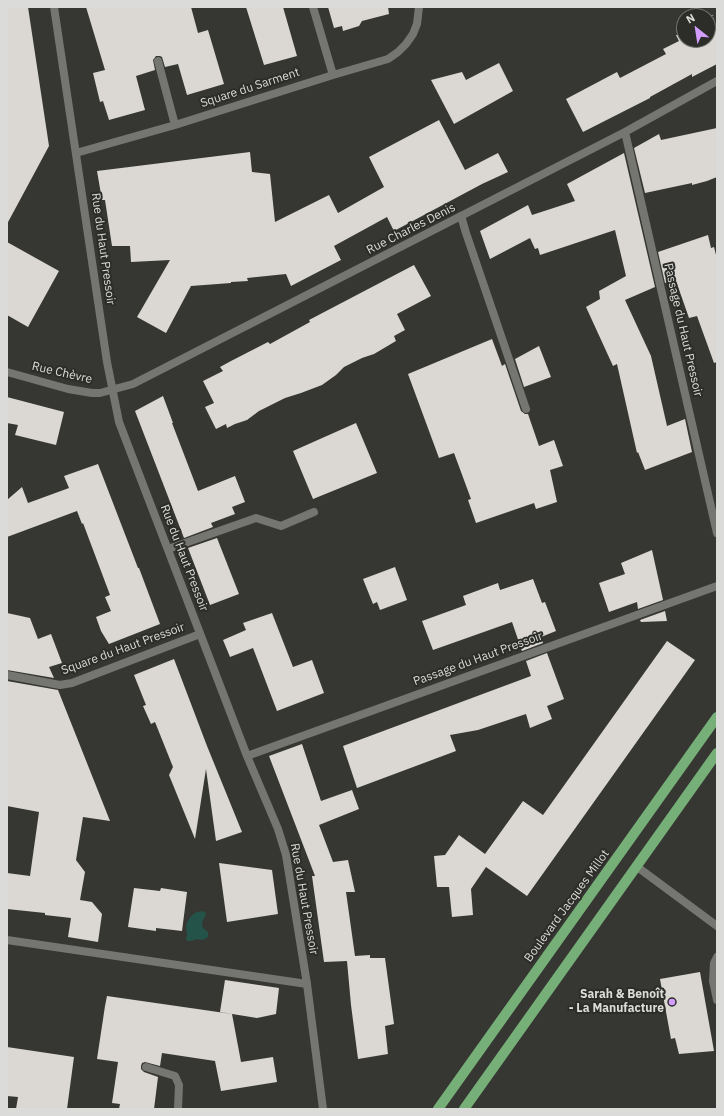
<!DOCTYPE html>
<meta charset="utf-8">
<style>
body{margin:0}
#map{position:relative;width:724px;height:1116px;overflow:hidden;background:#363733;font-family:"IBM Plex Sans",sans-serif}
canvas{display:block}
.frame{position:absolute;inset:0;border:8px solid #dbdcd9;pointer-events:none}
.north{position:absolute;left:676px;top:8px;width:40px;height:40px;box-sizing:border-box;background:#2c2d29;border:1px solid #72736f;border-radius:50%;rotate:330deg;font-size:11px;font-weight:700;line-height:16px;text-align:center;color:#dbdcd9}
.north::after{content:'';display:block;margin:auto;width:14px;height:18px;background:#d29dfd;clip-path:polygon(50% 0,100% 100%,50% 72%,0 100%)}
</style>
<div id="map">
<canvas width="724" height="1116"></canvas>
<div class="frame"></div>
<div class="north">N</div>
</div>
<script>
const ctx = document.querySelector('canvas').getContext('2d');
ctx.lineJoin = 'round';
function paint(path, color) { ctx.fillStyle = color; ctx.fill(path, 'evenodd'); }
const shape = rows => new Path2D(rows.map(r => 'M' + r).join(''));
function stroke(path, color, width, dash) { ctx.strokeStyle = color; ctx.lineWidth = width; ctx.lineCap = dash ? 'butt' : 'round'; ctx.setLineDash(dash || []); ctx.stroke(path); }
function drawText(font, color, halo, rows, align = 'center') {
  ctx.font = font + ' "IBM Plex Sans",sans-serif'; ctx.lineWidth = 4; ctx.setLineDash([]); ctx.textBaseline = 'middle'; ctx.strokeStyle = halo; ctx.fillStyle = color; for (const [text, x, y, turn = 0] of rows) {
    ctx.save(); ctx.translate(x, y); ctx.rotate((+turn || 0) * Math.PI / 180); ctx.textAlign = isNaN(turn) ? turn : align; if (halo) ctx.strokeText(text, 0, 0); ctx.fillText(text, 0, 0); ctx.restore();
  }
}
const water = shape([
 [202,911,205,912,206,915,203,920,202,925,203,928,208,932,208,937,203,940,197,939,191,941,187,941,186,938,187,935,186,926,187,922,192,915,197,912]
]);
const building = shape([
 [7,7,28,7,49,146,7,224],
 [86,7,191,7,198,33,208,30,224,84,187,95,178,64,165,67,162,57,160,56,156,56,153,60,155,70,136,76,145,110,109,120,103,101,100,102,93,73,105,70],
 [246,7,283,7,297,56,264,65],
 [328,7,388,7,389,14,362,21,359,26,343,31,342,26,334,28],
 [717,30,717,64,692,77,692,74,650,97,650,98,583,132,566,99,617,72,620,78,666,54,663,49,679,41,676,35,684,34,684,40,708,40,708,31],
 [499,63,513,91,454,124,431,80,462,72,466,80],
 [439,120,465,170,498,153,508,172,482,184,394,231,387,217,334,246,341,260,291,286,286,274,247,278,248,281,231,282,231,283,191,286,166,333,137,317,170,260,131,262,130,246,112,246,105,200,102,200,97,171,250,152,252,172,270,174,275,222,329,195,338,213,384,187,369,157],
 [717,128,717,177,707,181,692,185,692,183,645,193,634,148,659,134,661,140],
 [624,153,655,287,625,300,651,356,667,426,685,419,692,452,645,470,638,452,637,453,617,364,613,366,586,307,600,299,599,291,626,276,615,230,540,255,538,248,535,249,530,238,490,259,480,231,528,205,532,215,575,201,567,184],
 [708,235,711,248,714,247,717,259,717,362,714,363,697,316,689,318,675,278,665,283,658,252],
 [7,242,59,271,28,327,7,315],
 [414,265,431,296,397,314,405,330,394,336,396,341,374,354,362,358,344,367,336,375,322,385,301,393,285,398,259,411,247,420,235,424,227,428,226,424,216,429,205,407,214,403,203,381,223,371,220,367,231,361,268,342,270,344,310,322,309,320],
 [492,339,502,366,505,364,521,411,525,414,528,414,539,446,554,440,563,466,550,470,557,502,536,509,534,503,476,523,468,500,471,499,454,453,439,458,408,374],
 [539,346,551,377,524,387,515,359],
 [163,396,173,423,172,423,198,491,235,476,245,502,232,507,235,514,211,523,213,527,184,538,135,411],
 [7,397,64,412,56,445,15,435,18,425,7,423],
 [356,423,377,473,313,499,293,451],
 [98,464,138,568,139,568,160,624,109,644,101,631,96,617,111,611,105,597,110,595,83,523,82,524,77,511,7,537,7,500,22,487,28,503,69,488,64,476],
 [217,538,239,594,210,605,188,548],
 [652,550,663,600,638,609,637,602,609,612,599,583,625,574,621,563],
 [395,567,407,600,380,610,377,602,373,604,363,579],
 [533,579,542,603,545,602,556,631,541,637,543,643,522,651,512,622,433,650,422,621,466,605,463,596,498,583,500,590],
 [665,611,667,621,641,622,640,620],
 [7,613,30,618,38,639,51,634,62,663,49,667,54,678,7,670],
 [272,613,293,667,312,660,324,693,277,711,253,648,230,657,223,640,246,630,243,623],
 [667,641,695,660,527,896,486,867,471,889,473,915,452,917,449,887,437,887,434,856,445,855,459,835,485,854,523,801,543,815],
 [547,653,564,699,547,706,552,719,530,728,526,714,478,730,450,735,456,751,357,788,343,746,531,676,526,661],
 [174,659,207,746,242,832,216,841,206,769,195,839,169,775,173,767,155,722,151,724,143,706,146,705,134,675],
 [7,681,58,690,110,821,83,817,76,860,85,872,80,900,92,902,102,914,98,942,68,937,71,918,45,915,45,913,7,909,7,873,30,876,39,812,7,806],
 [302,744,321,801,352,790,359,809,319,825,333,862,348,860,355,892,346,892,355,956,370,955,370,958,385,958,394,1024,385,1026,388,1054,358,1059,351,1005,347,961,324,962,312,876,315,876,269,756],
 [219,863,272,870,278,914,227,922],
 [134,888,160,891,161,888,187,892,182,931,156,928,156,931,128,927],
 [700,972,714,1051,679,1054,675,1038,671,1039,660,979],
 [225,980,279,988,276,1014,257,1018,220,1012],
 [107,996,232,1014,241,1062,273,1057,277,1082,221,1091,215,1061,162,1053,160,1066,145,1062,142,1063,141,1066,141,1069,144,1072,158,1077,154,1109,119,1109,120,1104,112,1103,118,1062,97,1059,105,1006],
 [7,1047,74,1057,67,1109,16,1109,18,1097,7,1096]
]);
const path = shape([
 [712,15,713,19,717,18]
]);
const lane = shape([
 [461,216,466,233,526,409],
 [168,549,256,518,281,526,314,512],
 [636,866,717,926],
 [7,940,307,984],
 [717,957,714,963,713,981,717,1000]
]);
const street = shape([
 [54,7,107,362,119,422,247,756,278,829,286,855,307,984,323,1109],
 [313,7,333,75],
 [158,61,175,125],
 [625,132,717,533],
 [76,153,175,125,333,75,388,59,398,52,406,44,413,34,417,24,419,7],
 [7,372,68,389,92,393,100,393,133,384,625,132,717,81],
 [7,675,60,685,72,683,200,634],
 [247,756,717,586],
 [146,1067,175,1076,179,1085,178,1109]
]);
const primary = shape([
 [438,1109,717,717],
 [464,1109,717,753]
]);
const markers = [
 [672,1002,4,"#d29dfd"]
];
const streetNames = [
 ["Square du Sarment",250,88,-18],
 ["Rue Charles Denis",411,229,-27],
 ["Rue du Haut Pressoir",103,249,82],
 ["Passage du Haut Pressoir",683,330,77],
 ["Rue Chèvre",62,373,13],
 ["Rue du Haut Pressoir",184,558,69],
 ["Square du Haut Pressoir",123,649,-20],
 ["Passage du Haut Pressoir",478,659,-20],
 ["Rue du Haut Pressoir",304,899,80],
 ["Boulevard Jacques Millot",567,906,-54]
];
const poiNames = [
 ["Sarah & Benoît",664,995],
 ["- La Manufacture",664,1009]
];
paint(water, '#245349');
paint(building, '#dbd8d3');
stroke(path, '#878884', 2.5, [1, 3]);
stroke(lane, '#757671', 8);
stroke(street, '#757671', 8);
stroke(primary, '#76af77', 10);
for (const [x, y, r, color] of markers) { const dot = new Path2D(); dot.arc(x, y, r, 0, 2 * Math.PI); ctx.fillStyle = color; ctx.fill(dot); stroke(dot, '#2c2d29', 1.5); }
drawText('12px', '#dbdcd9', '#2c2d29', streetNames);
drawText('bold 12px', '#dbdcd9', '#2c2d29', poiNames, 'right');
</script>
